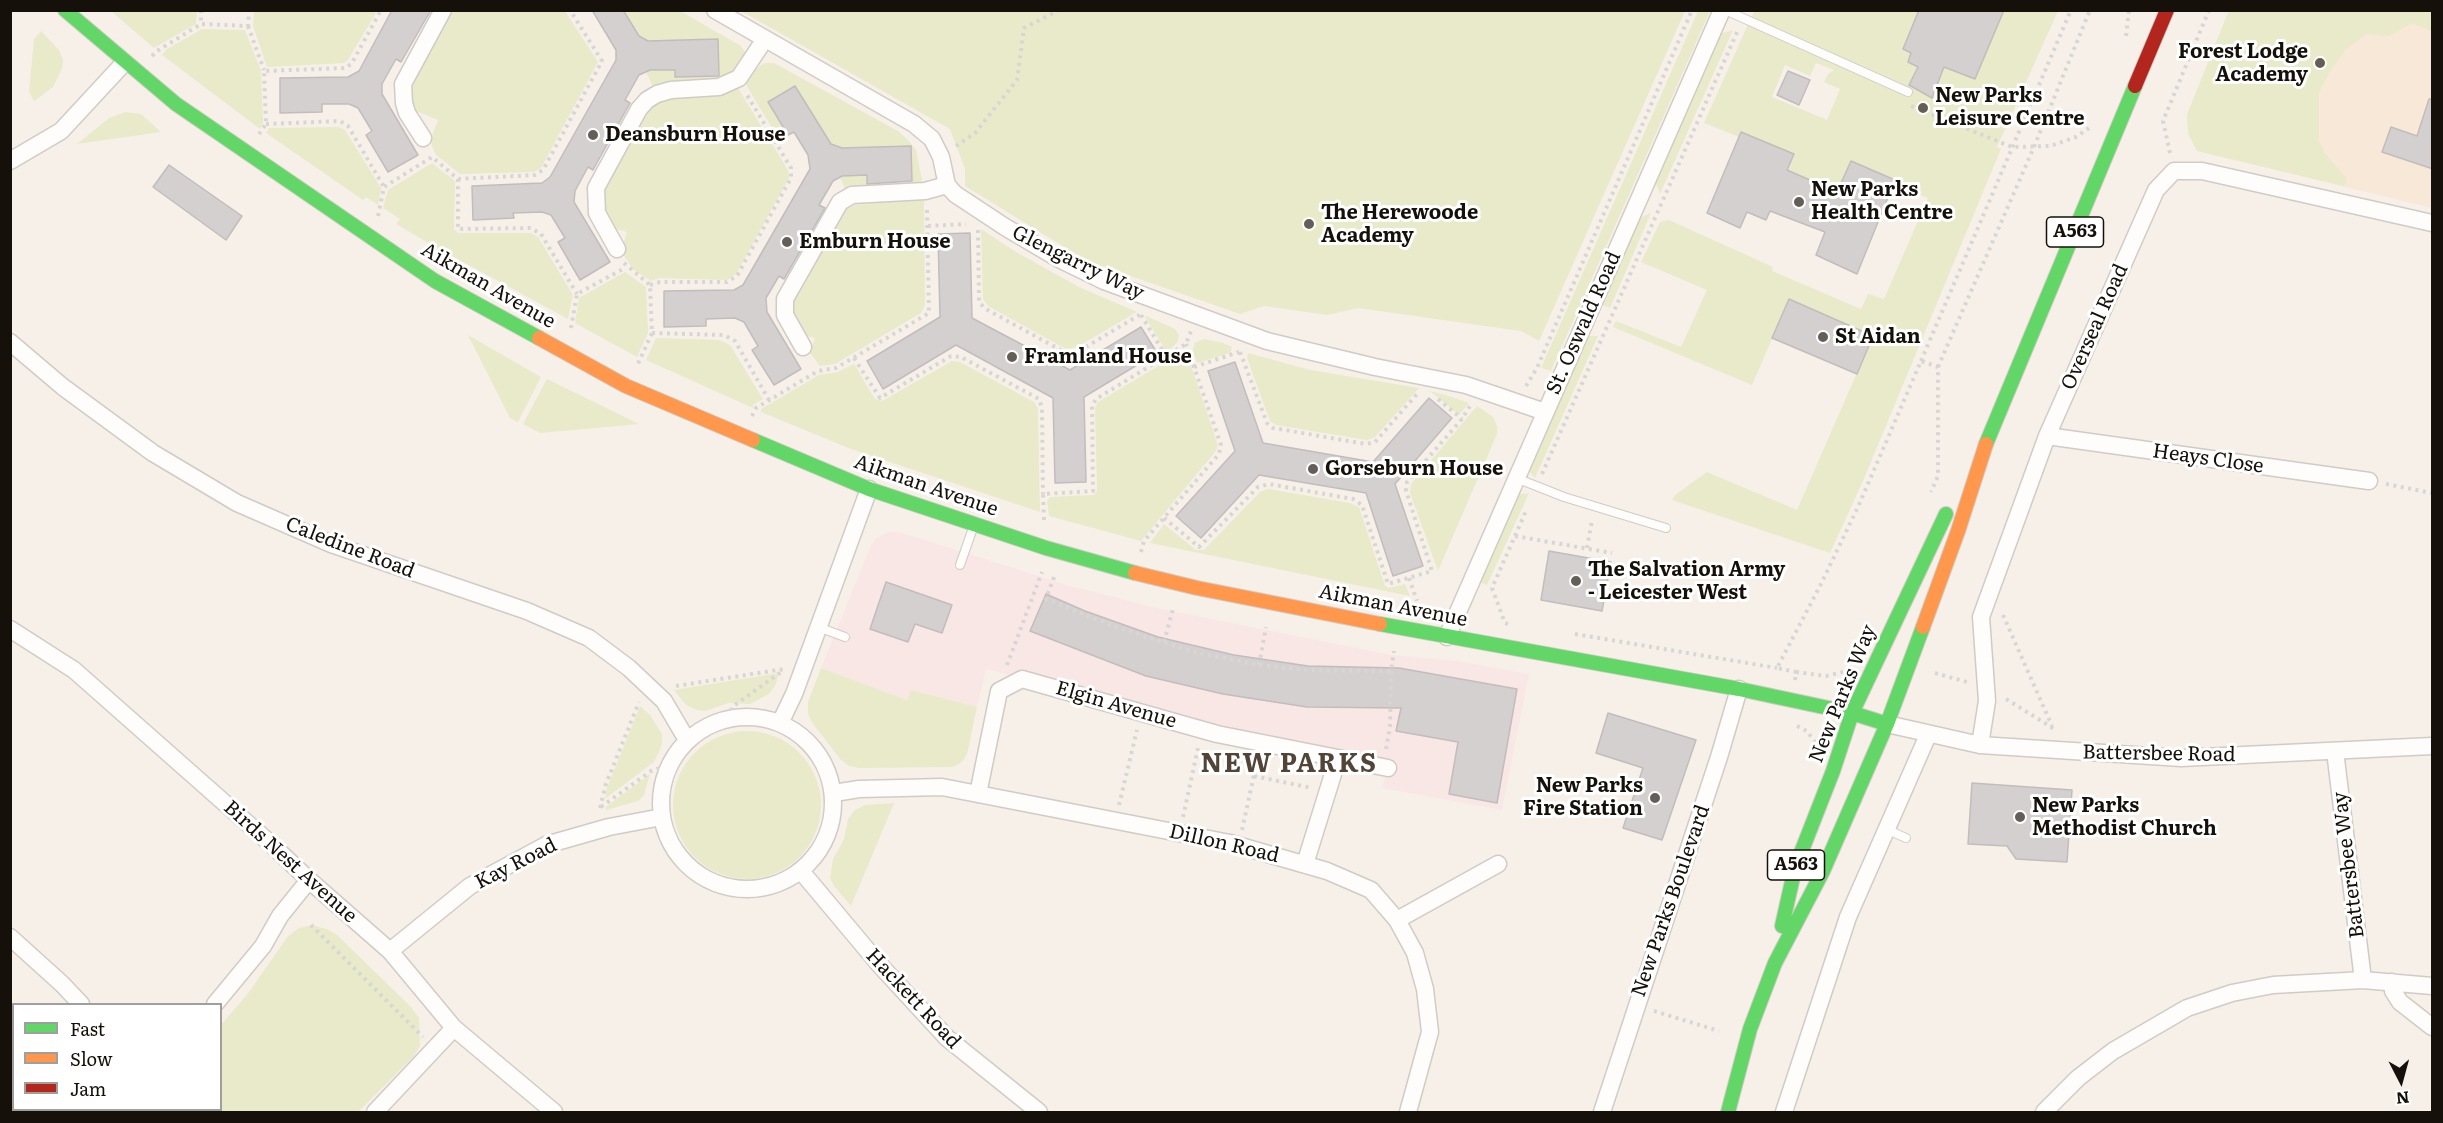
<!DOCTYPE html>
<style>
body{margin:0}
#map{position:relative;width:2443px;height:1123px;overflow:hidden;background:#f7f0e9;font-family:Literata,serif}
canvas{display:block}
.frame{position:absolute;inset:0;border:12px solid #15100a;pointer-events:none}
.legend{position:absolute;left:12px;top:1003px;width:210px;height:108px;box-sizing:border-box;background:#fff;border:2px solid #a19f9d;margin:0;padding:8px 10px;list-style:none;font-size:18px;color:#15100a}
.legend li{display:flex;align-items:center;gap:12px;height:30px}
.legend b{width:30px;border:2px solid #a19f9d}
.north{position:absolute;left:2371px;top:1051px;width:60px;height:60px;-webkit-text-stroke:4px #fff;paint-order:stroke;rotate:174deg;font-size:16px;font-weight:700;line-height:24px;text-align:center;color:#15100a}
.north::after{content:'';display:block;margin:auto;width:21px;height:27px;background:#15100a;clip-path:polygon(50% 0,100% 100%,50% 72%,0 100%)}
</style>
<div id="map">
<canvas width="2443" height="1123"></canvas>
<div class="frame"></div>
<ul class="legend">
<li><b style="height:8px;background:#63d668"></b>Fast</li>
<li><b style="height:8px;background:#ff974d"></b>Slow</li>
<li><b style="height:8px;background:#b3261e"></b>Jam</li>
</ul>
<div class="north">N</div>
</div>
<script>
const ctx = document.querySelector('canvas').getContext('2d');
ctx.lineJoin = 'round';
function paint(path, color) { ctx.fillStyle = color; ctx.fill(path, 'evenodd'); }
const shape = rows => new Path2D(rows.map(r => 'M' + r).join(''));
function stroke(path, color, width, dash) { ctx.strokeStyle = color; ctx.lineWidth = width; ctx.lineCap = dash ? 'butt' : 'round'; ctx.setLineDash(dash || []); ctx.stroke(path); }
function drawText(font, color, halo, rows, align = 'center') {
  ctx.font = font + ' Literata,serif'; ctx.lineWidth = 6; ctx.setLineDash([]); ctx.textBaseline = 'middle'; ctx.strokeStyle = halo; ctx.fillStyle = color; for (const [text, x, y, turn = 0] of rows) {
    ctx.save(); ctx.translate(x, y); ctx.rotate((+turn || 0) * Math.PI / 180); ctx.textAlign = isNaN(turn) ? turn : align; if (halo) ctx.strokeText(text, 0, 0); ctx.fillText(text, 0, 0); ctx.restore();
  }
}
const commercial = shape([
 [889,532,903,533,1070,586,1157,608,1392,655,1458,661,1529,674,1502,810,1382,788,1388,768,986,669,977,707,911,690,907,700,821,668,871,545,876,538]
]);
const built = shape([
 [2229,11,2432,11,2432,208,2197,151,2188,133,2187,115]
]);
const green = shape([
 [370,10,376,13,348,60,344,63,267,67,253,26,254,11],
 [2229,10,2432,11,2432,31,2412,23,2389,36,2366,34,2345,50,2330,71,2319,93,2319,141,2325,154,2347,179,2344,186,2197,151,2188,133,2187,115],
 [111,11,197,11,196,24,154,48],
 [452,11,565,11,598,62,541,168,534,172,460,174,436,155,430,141,438,120,414,110,410,103,411,86],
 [623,11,680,11,741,46,745,52,744,59,734,71,710,82,664,84,653,87,646,72,649,70,675,70,675,76,719,76,639,36],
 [741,11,1685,11,1539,341,1521,331,1358,308,1327,315,1264,306,1240,314,1087,261,965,186,965,169,950,129],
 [1698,11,1710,11,1551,371,1541,368],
 [1754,11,2058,11,1997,147,2001,149,1863,481,1830,553,1672,500,1675,495,1707,472,1797,510,1873,336,1789,300,1752,385,1613,327,1616,321,1681,347,1707,290,1641,262,1660,222,1669,220,1773,267,1772,271,1861,309,1868,294,1884,299,1928,198,1893,185,1895,179,1851,162,1837,192,1780,186,1794,154,1741,132,1739,137,1704,123],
 [1816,63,1834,70,1828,74,1824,82,1840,89,1827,120,1772,97,1785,65,1810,76],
 [202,29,245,30,261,71,263,123,260,129,162,55,167,49],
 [1733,30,1660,194,1654,179,1719,34],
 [41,31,59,50,63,60,62,69,53,87,34,101,29,92,34,39],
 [764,63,774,63,898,131,909,141,916,150,922,180,919,184,846,191,840,177,842,176,867,175,867,184,912,182,911,146,842,148,831,144,795,86,768,102,786,131,777,136,746,85,751,73],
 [738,88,788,170,789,178,736,274,727,280,659,278,651,281,633,269,621,251,627,232,609,227,604,209,604,189,652,105,673,98,720,95],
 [125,112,141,114,161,132,77,144,109,118],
 [339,127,345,130,381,188,378,205,366,197,363,200,266,133,269,128],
 [432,163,455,181,454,229,458,233,531,233,538,237,573,295,568,319,430,244,396,224,400,219,383,208,388,190],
 [924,199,925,305,921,313,835,364,820,366,810,353,815,338,799,334,789,316,790,301,839,218,847,209,855,205],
 [1651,213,1610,308,1599,304,1635,220],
 [981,229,1016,252,1079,287,1137,312,1077,347,1066,349,988,306,983,299],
 [625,272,646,287,648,333,637,357,575,323,579,298],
 [1146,316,1175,329,1179,335,1178,341,1173,347,1166,351,1145,317],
 [468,335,541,377,518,422,510,418],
 [1585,336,1598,336,1535,478,1527,469],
 [656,338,720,340,730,345,763,399,753,405,753,408,646,360],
 [1204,339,1223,343,1232,347,1230,353,1197,363,1193,353,1194,343],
 [1180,353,1185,354,1189,360,1218,445,1216,451,1141,541,1049,516,1047,501,1050,497,1094,495,1097,491,1095,408,1098,402],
 [1248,353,1310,370,1419,388,1374,438,1366,440,1276,425,1270,421,1247,358],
 [952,361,960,362,1034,402,1038,408,1040,512,851,449,761,412,761,409,819,375,838,372,854,364,875,399,882,401],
 [547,379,639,424,540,433,523,424],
 [1430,391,1449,396,1469,403,1459,415],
 [1477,406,1493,417,1497,426,1497,434,1438,571,1410,493,1411,484],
 [1268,489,1350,503,1359,507,1385,586,1389,588,1405,584,1410,596,1150,543,1164,524,1196,550,1204,550,1260,492],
 [1529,493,1487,585,1477,581,1516,495],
 [821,668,907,700,911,690,977,707,967,754,962,762,953,767,860,768,849,766,841,760,813,724,808,714,808,702],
 [779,673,775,686,769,694,750,704,728,703,706,711,697,710,686,705,674,690],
 [640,706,650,715,662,734,662,744,658,754,654,762,605,799,607,788],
 '673 805a74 74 0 1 1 148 0a74 74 0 1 1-148 0Z',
 [650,774,644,795,638,801,606,810,606,807],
 [894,803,851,906,834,886,830,878,833,859,844,839,848,819,855,810,865,805],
 [311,925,327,929,337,935,411,1007,419,1018,420,1046,414,1056,358,1112,199,1112,197,1110,220,1110,221,1025,249,992,288,936,299,928]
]);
const building = shape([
 [392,10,431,10,401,62,396,59,382,84,382,94,418,155,388,172,366,135,372,131,358,108,349,104,322,104,322,112,280,113,280,78,348,77,359,71,392,10],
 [592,10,623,10,639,36,648,41,718,39,719,76,675,77,675,70,650,70,639,75,625,100,630,103,593,170,588,167,575,191,574,202,610,262,580,280,558,242,565,238,551,215,542,212,513,213,514,218,473,220,472,186,542,183,550,177,616,60,616,50,592,10],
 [1919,10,2004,10,1975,79,1944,67,1932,98,1909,85,1918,67,1908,62,1911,53,1903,49,1919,10],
 [1788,71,1810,80,1799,105,1777,95,1788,71],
 [795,86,831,144,842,148,911,146,912,181,867,184,867,175,842,176,833,181,819,205,825,208,784,279,779,276,766,298,767,312,801,369,774,385,752,350,758,346,744,322,735,318,706,319,706,326,664,327,664,291,734,290,743,285,810,169,808,155,794,132,788,135,768,102,795,86],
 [2429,99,2433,99,2433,169,2382,152,2391,127,2417,136,2429,99],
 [1741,132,1794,154,1787,170,1837,192,1851,161,1895,180,1857,274,1816,255,1825,232,1770,211,1766,220,1747,212,1740,228,1707,213,1741,132],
 [169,165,242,216,226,240,153,187,169,165],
 [970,233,972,318,1070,370,1141,327,1157,353,1084,397,1086,482,1055,483,1053,398,956,345,883,389,867,361,940,317,938,234,970,233],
 [1789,299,1873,336,1857,374,1772,338,1789,299],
 [1235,362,1263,443,1373,462,1429,398,1452,418,1395,484,1423,566,1393,576,1366,493,1259,475,1201,538,1176,516,1235,451,1208,371,1235,362],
 [1549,551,1611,562,1602,611,1541,600,1549,551],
 [886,582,952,605,942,633,915,624,908,642,870,629,886,582],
 [1046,594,1085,611,1158,637,1234,655,1308,666,1399,668,1517,689,1497,803,1449,794,1458,742,1396,731,1401,708,1307,707,1223,694,1146,676,1030,631,1046,594],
 [1608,713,1696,740,1662,840,1623,828,1643,768,1596,753,1608,713],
 [1972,783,2072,790,2067,862,2016,859,2007,846,1968,844,1972,783]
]);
const path = shape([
 [201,10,201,24,248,26,249,10],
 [248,26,264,70],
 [2126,36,2129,10],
 [152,56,157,51,201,24],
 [1911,106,2012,147,2050,146,2076,137,2089,128],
 [266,124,340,121,348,126,384,187],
 [259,134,266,124,264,71,346,68,352,63,381,10],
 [956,146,975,133,1017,80,1024,28,1059,10],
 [2170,153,2163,121,2209,10],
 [458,179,535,175,543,170,602,61,570,10],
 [378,216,384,187,432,157,458,179,458,229,531,228,541,234,577,294],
 [928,226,966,224],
 [978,230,979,301,984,308,1068,354,1074,354,1141,314],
 [624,263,650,285,652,333,637,366],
 [650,285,660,282,727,282,737,276,791,178,791,168,747,95],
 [1141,315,1166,356],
 [571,328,577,294,623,269],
 [652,333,724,335,735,341,769,400],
 [1240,352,1267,423,1273,428,1366,444,1375,442,1417,394],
 [854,358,880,398,951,356,961,357,1039,399,1042,408,1043,494],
 [1921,361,2071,10],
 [1194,367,1239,352],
 [1938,367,2034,147,2090,10],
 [1526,386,1537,368,1692,10],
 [1438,399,1462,419],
 [752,416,756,408,818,371,836,368,929,313,927,210],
 [1542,474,1738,30],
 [2386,484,2432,493],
 [1164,518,1199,547,1258,487,1269,484,1353,499,1362,505,1388,584,1432,571,1406,491,1407,482,1462,419,1470,406],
 [1044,520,1043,494,1093,491,1092,406,1096,399,1186,344,1191,331],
 [1515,536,1612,553],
 [1587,548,1592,520],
 [1141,552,1144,541,1219,454,1221,445,1186,344],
 [1054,577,1046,599,1114,626,1194,652,1259,665,1308,670,1391,671,1394,651],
 [1409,578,1417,601],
 [2003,615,2052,726],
 [1508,624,1505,623,1492,588,1526,511],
 [1575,634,1777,668],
 [1164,642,1173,609],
 [1007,665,1042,572],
 [1259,665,1266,627],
 [1796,672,1826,676,1843,672],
 [1935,673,1967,682],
 [1795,680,1796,672,1777,668,1820,586,1858,507,1921,361,1938,367,1938,476,1931,492],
 [676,686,784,669],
 [2006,699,2056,730],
 [730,718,732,707,781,672],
 [1797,726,1807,731,1815,742],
 [1386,749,1390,727,1391,671],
 [1254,776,1312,788],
 [1119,805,1137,730],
 [601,807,651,771,669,765],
 [600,808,606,784,639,702],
 [1183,817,1198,748],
 [1242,830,1257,761],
 [311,925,423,1037],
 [1654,1011,1719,1031]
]);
const lane = shape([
 [1725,10,1908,92],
 [1516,478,1564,497,1666,528],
 [960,565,974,525],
 [818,627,845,637],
 [1888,830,1906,838]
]);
const street = shape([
 [715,10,914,124,932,139,941,157,947,185,955,194,1005,227,1059,259,1104,281,1267,341,1375,367,1466,385,1545,412],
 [423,138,407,113,404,103,403,84,443,10],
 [10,161,61,131,124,63],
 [617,249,597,213,596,188,639,109,647,100,657,94,671,90,719,87,739,78,765,39],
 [10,342,63,387,153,453,237,503,331,544,527,611,589,638,629,668,664,701,687,740],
 [803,347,785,315,785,299,840,202,852,195,925,191,947,185],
 [2047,436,2369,481],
 [10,629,74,670,271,844,309,880,390,951,454,1028,554,1112],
 [1447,637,1722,10],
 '661 803a86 86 0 1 1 172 0a86 86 0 1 1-172 0Z',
 [780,723,794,694,869,489],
 [1887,724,1980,745,2181,758,2432,746],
 [1980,745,1987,701,1981,617,2047,436,2156,190,2174,171,2202,171,2432,223],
 [2335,751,2363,980],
 [834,793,859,789,942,787,1230,843,1327,871,1371,890,1397,920,1415,953,1425,989,1430,1032,1408,1112],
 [978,794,999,691,1022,679,1217,734,1388,768],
 [1305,864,1338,758],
 [801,871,878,963,947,1038,1039,1112],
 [1397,920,1498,864],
 [10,937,62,984,81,1004],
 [390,951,470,886,546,845,609,827,662,817],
 [2392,982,2393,991,2400,1002,2432,1027],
 [215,1004,263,946,280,916,309,880],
 [173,1110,176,1112],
 [375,1112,454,1028],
 [1602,1112,1719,757,1739,689],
 [1784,1112,1848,917,1928,735],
 [2044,1112,2078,1078,2113,1051,2187,1008,2232,993,2273,985,2363,980,2432,986]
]);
const fast = shape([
 [65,10,176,104,435,281,539,338],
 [753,440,869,489,1046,548,1135,573],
 [1986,444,2135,86],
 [1380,624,1739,689,1852,713,1887,724],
 [1782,926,1795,868,1833,771,1852,713,1946,514],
 [1728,1112,1750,1029,1775,963,1823,871,1887,724,1923,627]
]);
const slow = shape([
 [539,338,626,386,753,440],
 [1135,573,1197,588,1380,624],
 [1923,627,1958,531,1986,444]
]);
const jam = shape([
 [2135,86,2167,10]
]);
const markers = [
 [2320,63,6,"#645e58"],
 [1923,108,6,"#645e58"],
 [593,135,6,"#645e58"],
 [1799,202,6,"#645e58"],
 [1309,224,6,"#645e58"],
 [787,242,6,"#645e58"],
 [1823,337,6,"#645e58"],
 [1012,357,6,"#645e58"],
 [1313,469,6,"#645e58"],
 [1576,581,6,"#645e58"],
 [1655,798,6,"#645e58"],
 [2020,817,6,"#645e58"]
];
const shields = [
 [2075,232,57],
 [1796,865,57]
];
const shieldNames = [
 ["A563",2075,232],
 ["A563",1796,865]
];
const poiNames = [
 ["Forest Lodge",2308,52,"right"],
 ["Academy",2308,75,"right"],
 ["New Parks",1935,96],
 ["Leisure Centre",1935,119],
 ["Deansburn House",605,135],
 ["New Parks",1811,190],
 ["Health Centre",1811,213],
 ["The Herewoode",1321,213],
 ["Academy",1321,236],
 ["Emburn House",799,242],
 ["St Aidan",1835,337],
 ["Framland House",1024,357],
 ["Gorseburn House",1325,469],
 ["The Salvation Army",1588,570],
 ["- Leicester West",1588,593],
 ["New Parks",1643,786,"right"],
 ["Fire Station",1643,809,"right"],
 ["New Parks",2032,806],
 ["Methodist Church",2032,829]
];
const streetNames = [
 ["Glengarry Way",1078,263,26],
 ["Aikman Avenue",488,286,30],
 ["St. Oswald Road",1584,323,-66],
 ["Overseal Road",2095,327,-66],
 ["Heays Close",2208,459,8],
 ["Aikman Avenue",926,486,19],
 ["Caledine Road",350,548,21],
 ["Aikman Avenue",1393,606,11],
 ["New Parks Way",1843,694,-68],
 ["Elgin Avenue",1116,705,16],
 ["Battersbee Road",2159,754,1],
 ["Dillon Road",1224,844,13],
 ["Birds Nest Avenue",290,862,42],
 ["Kay Road",516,864,-27],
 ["Battersbee Way",2349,865,-97],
 ["New Parks Boulevard",1671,901,-71],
 ["Hackett Road",913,999,47]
];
const districtNames = [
 ["NEW PARKS",1289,764]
];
paint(commercial, '#f9e7e6');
paint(built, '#f7e8d8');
paint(green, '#e8eac9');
paint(building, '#d5d0d0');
stroke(building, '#c2bdbc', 1.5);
stroke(lane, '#d1cbc5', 10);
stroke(street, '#d1cbc5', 19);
stroke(fast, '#d1cbc5', 16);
stroke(slow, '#d1cbc5', 16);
stroke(jam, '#d1cbc5', 16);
stroke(path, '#d8d6d4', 4, [3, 4.5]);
stroke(lane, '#fefdfc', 8);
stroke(street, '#fefdfc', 16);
stroke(fast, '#63d668', 14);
stroke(slow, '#ff974d', 14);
stroke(jam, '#b3261e', 14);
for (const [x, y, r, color] of markers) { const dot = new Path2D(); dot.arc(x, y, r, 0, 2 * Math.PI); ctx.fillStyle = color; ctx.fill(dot); stroke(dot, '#fff', 2); }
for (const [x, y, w] of shields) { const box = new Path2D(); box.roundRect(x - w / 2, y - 15, w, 30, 4.5); ctx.fillStyle = '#fff'; ctx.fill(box); stroke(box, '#15100a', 1.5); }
drawText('bold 18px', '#15100a', null, shieldNames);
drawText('bold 20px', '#15100a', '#fff', poiNames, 'left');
drawText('20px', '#15100a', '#fff', streetNames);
ctx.letterSpacing = '1.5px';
drawText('bold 26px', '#524537', '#fff', districtNames);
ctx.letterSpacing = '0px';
</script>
